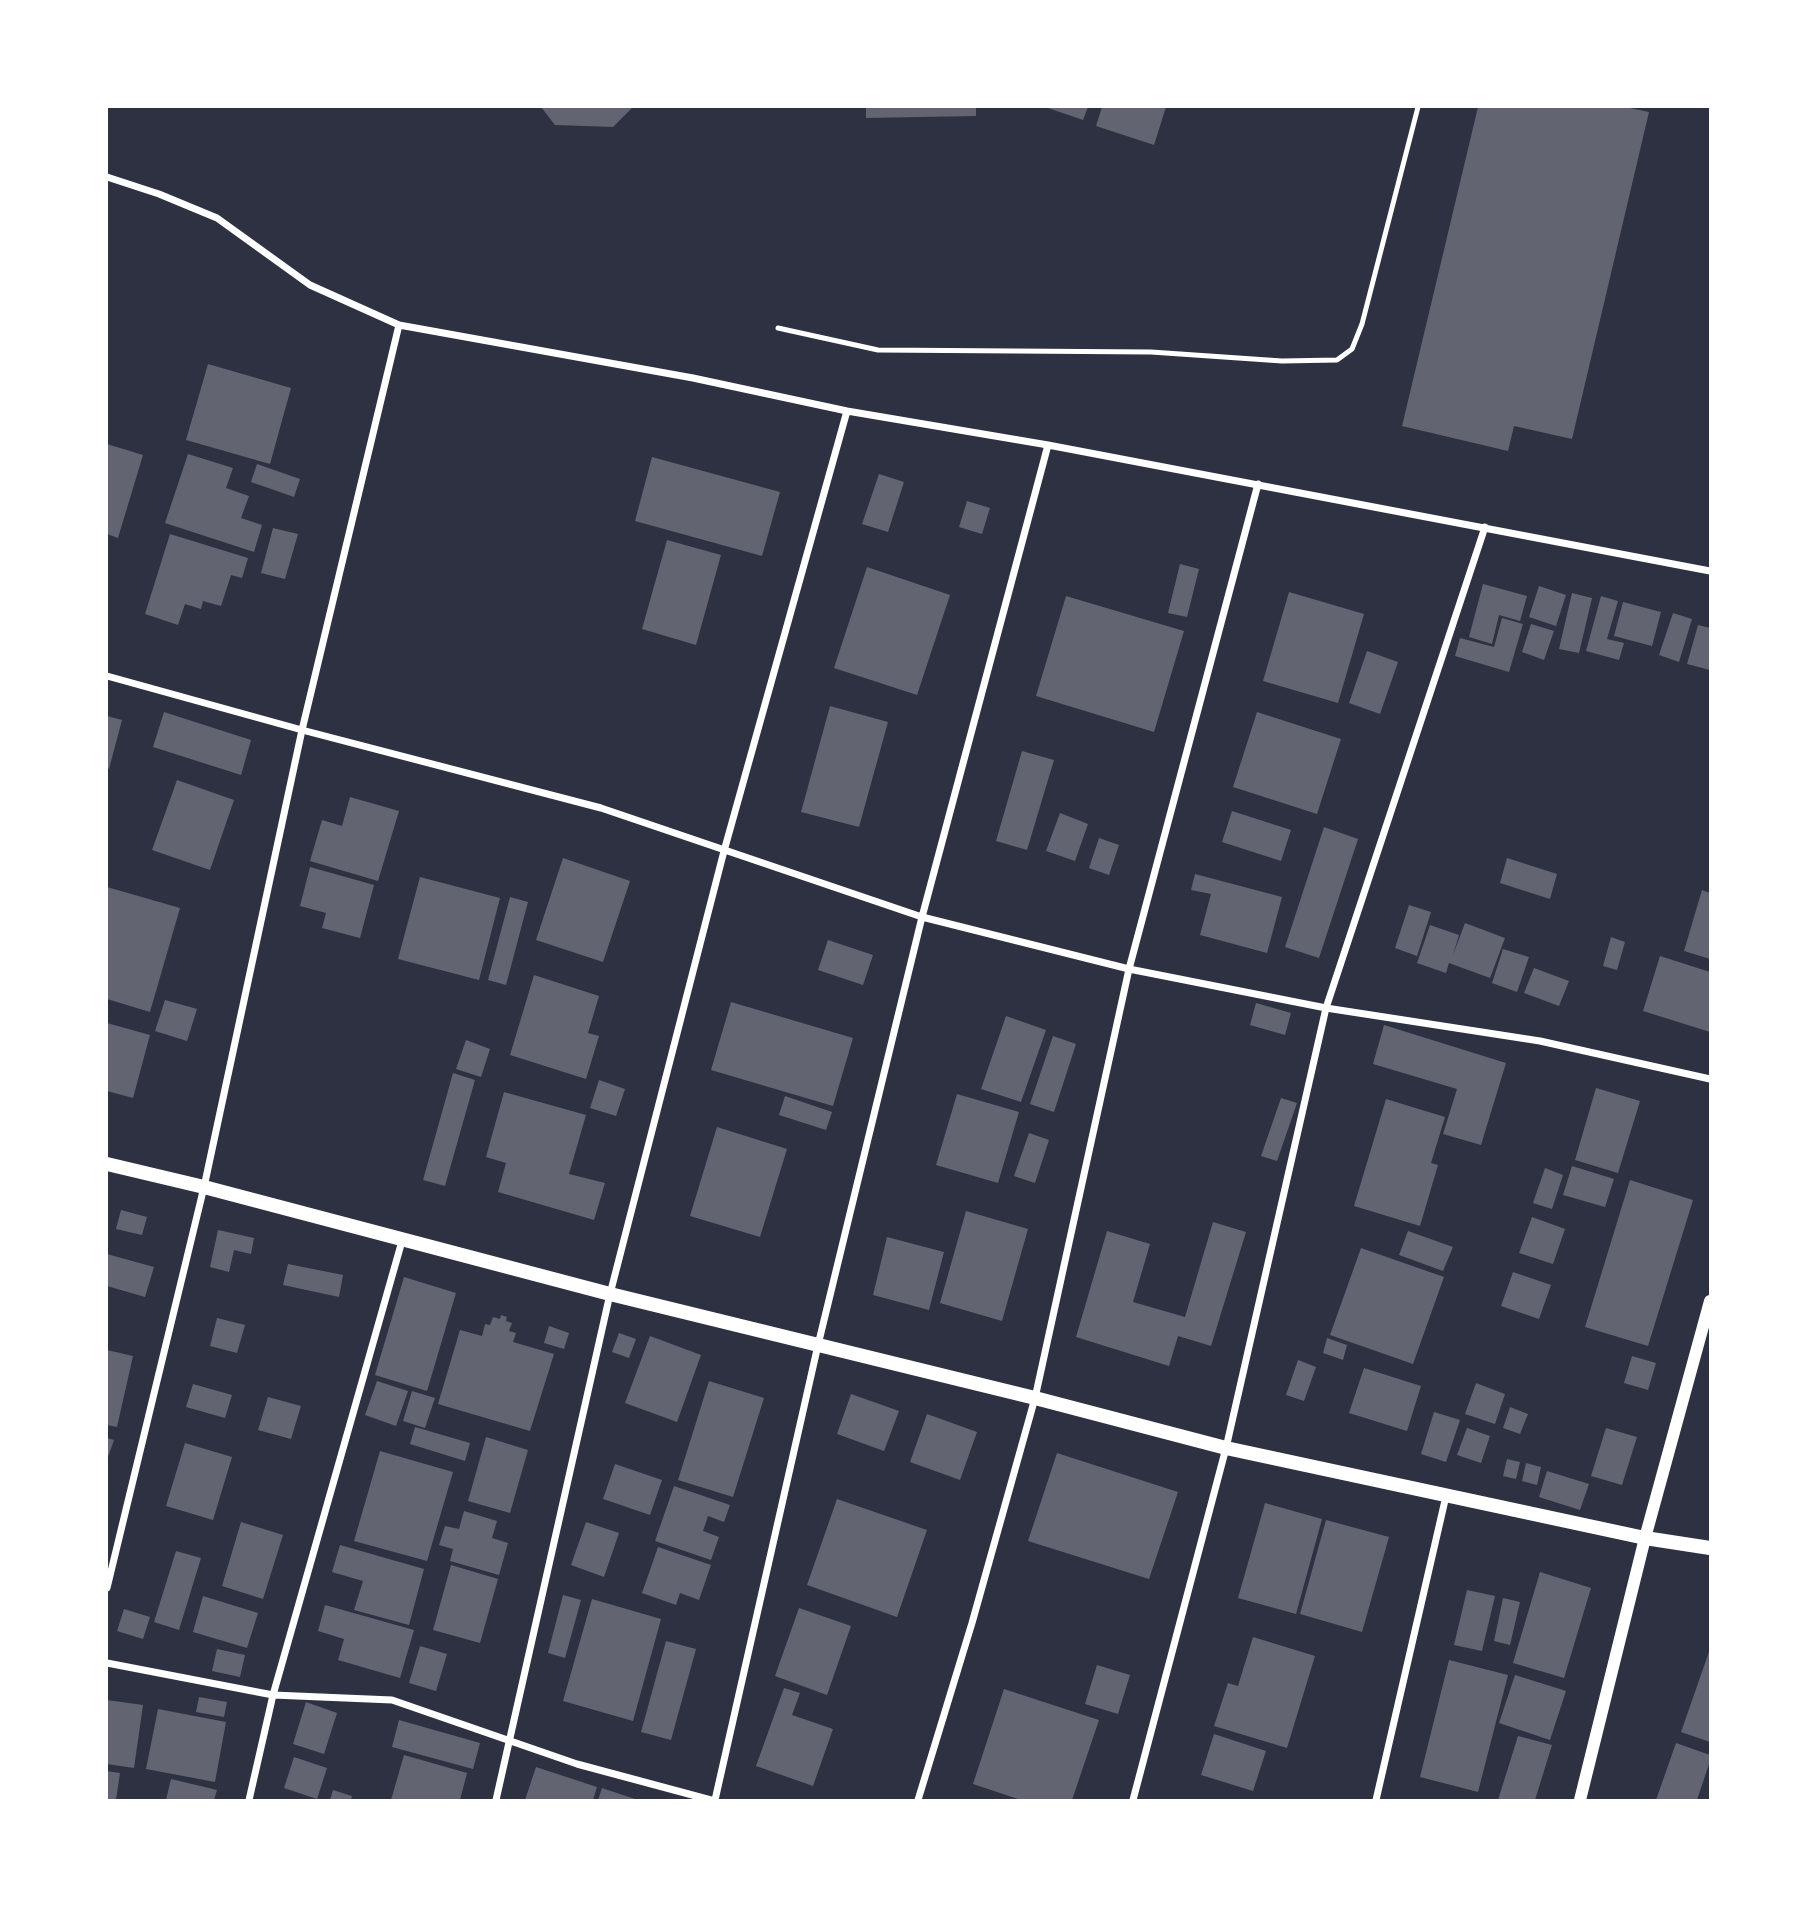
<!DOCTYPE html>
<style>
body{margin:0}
#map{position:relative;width:1817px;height:1907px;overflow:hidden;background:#2d3142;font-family:"Sofia Sans Condensed",sans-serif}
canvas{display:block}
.frame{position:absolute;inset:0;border:108px solid #fff;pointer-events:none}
</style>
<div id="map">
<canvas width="1817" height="1907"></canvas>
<div class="frame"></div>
</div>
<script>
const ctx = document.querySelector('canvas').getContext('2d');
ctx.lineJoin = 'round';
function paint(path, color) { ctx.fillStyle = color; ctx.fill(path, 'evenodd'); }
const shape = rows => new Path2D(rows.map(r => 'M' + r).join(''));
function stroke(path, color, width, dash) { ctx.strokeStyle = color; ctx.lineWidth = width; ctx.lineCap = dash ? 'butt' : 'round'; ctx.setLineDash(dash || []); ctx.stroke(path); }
const building = shape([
 [541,107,633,107,613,127,555,125],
 [866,107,976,107,976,116,866,118],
 [1045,107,1088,107,1083,120],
 [1102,107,1166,107,1154,145,1096,126],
 [1478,107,1625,107,1649,112,1572,439,1514,426,1508,451,1402,426],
 [208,364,291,388,270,464,186,440],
 [107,444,143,455,118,538,107,534],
 [188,454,233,468,226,488,249,496,241,518,262,525,254,552,165,523],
 [652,457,780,492,762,556,635,521],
 [257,464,300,479,294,497,251,482],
 [879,474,904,482,888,532,862,524],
 [967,501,990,508,982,534,959,527],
 [273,528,298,534,285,579,261,573],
 [170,534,248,558,242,578,231,575,221,606,203,601,201,609,185,604,178,625,145,614],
 [667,540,721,555,696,645,642,629],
 [1180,564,1199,569,1187,617,1168,613],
 [867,567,950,595,917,695,834,668],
 [1483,584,1527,596,1520,621,1499,615,1492,644,1469,637],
 [1539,586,1566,595,1556,626,1529,617],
 [1289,592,1364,614,1338,703,1263,681],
 [1572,593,1592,598,1579,653,1559,649],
 [1066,596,1184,631,1154,732,1036,696],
 [1601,596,1618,601,1607,639,1624,643,1619,660,1586,651],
 [1623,602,1661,612,1652,646,1614,636],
 [1673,613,1692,619,1679,662,1659,655],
 [1502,618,1523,624,1509,672,1455,656,1460,638,1494,647],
 [1531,624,1554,631,1544,660,1522,652],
 [1698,625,1710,628,1710,670,1687,664],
 [1367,651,1398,662,1380,714,1349,703],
 [830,706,888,722,859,827,801,812],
 [164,712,251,740,241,775,153,747],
 [1257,712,1341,739,1317,814,1233,787],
 [107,716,122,720,109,769,107,768],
 [1022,751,1054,760,1027,850,996,841],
 [177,780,234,800,210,870,152,850],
 [350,797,399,811,378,881,310,861,322,820,342,826],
 [1232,811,1291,830,1281,861,1222,842],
 [1060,813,1088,824,1075,861,1046,851],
 [1324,827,1358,839,1319,958,1285,947],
 [1099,838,1119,845,1109,875,1089,868],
 [563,858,630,881,603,962,536,940],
 [1507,858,1557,874,1550,899,1500,883],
 [310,867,374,885,360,938,322,928,326,913,300,906],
 [1195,874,1282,897,1267,953,1200,935,1211,894,1191,890],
 [420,877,500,898,479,980,398,959],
 [107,887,180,908,150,1012,107,999],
 [1702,890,1710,893,1710,959,1684,951],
 [510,897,528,902,506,985,488,980],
 [1409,905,1431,912,1417,956,1395,948],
 [1465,923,1505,938,1490,978,1449,963,1446,973,1417,963,1430,925,1459,935,1453,955],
 [1611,937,1625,942,1617,970,1603,966],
 [828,940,873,955,863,985,818,970],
 [1503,949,1529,957,1517,992,1492,983],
 [1660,956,1710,972,1710,1032,1643,1011],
 [1534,968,1569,981,1559,1006,1524,993],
 [534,975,599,996,588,1033,599,1036,586,1079,510,1055],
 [165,1000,197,1009,187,1041,155,1031],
 [731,1002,853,1038,833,1106,711,1070],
 [1256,1003,1291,1013,1285,1035,1250,1025],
 [1006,1016,1046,1030,1021,1102,981,1089],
 [107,1023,150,1035,133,1098,107,1091],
 [1384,1025,1506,1063,1481,1145,1443,1134,1457,1089,1373,1064],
 [1053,1036,1076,1044,1054,1112,1030,1104],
 [466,1040,490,1049,481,1077,456,1069],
 [453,1073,475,1080,445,1186,423,1180],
 [599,1080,625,1089,616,1116,590,1108],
 [1596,1088,1640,1101,1618,1173,1575,1160],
 [504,1092,586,1115,569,1174,605,1183,594,1220,498,1192,506,1163,486,1157],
 [957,1094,1019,1112,998,1183,936,1165],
 [785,1096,832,1112,826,1130,779,1115],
 [1281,1098,1297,1103,1277,1161,1261,1156],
 [1386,1099,1445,1117,1431,1163,1438,1165,1420,1226,1354,1206],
 [717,1127,787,1149,760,1237,690,1216],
 [1029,1133,1049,1140,1035,1183,1014,1176],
 [1572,1166,1614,1179,1605,1207,1563,1195],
 [1545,1168,1563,1175,1552,1209,1533,1203],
 [1630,1180,1693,1200,1648,1346,1585,1327],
 [121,1210,147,1217,142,1235,116,1229],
 [966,1211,1028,1229,1002,1321,940,1303],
 [1532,1217,1565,1229,1553,1264,1519,1253],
 [1213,1222,1246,1232,1211,1346,1178,1336,1169,1366,1076,1337,1107,1231,1150,1244,1133,1302,1185,1317],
 [218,1230,254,1238,251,1254,234,1250,229,1272,210,1267],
 [1408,1231,1453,1247,1443,1271,1399,1255],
 [887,1237,944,1252,929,1310,873,1295],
 [1361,1248,1444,1277,1413,1364,1330,1335],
 [107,1254,154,1267,145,1297,107,1286],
 [288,1264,343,1275,339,1297,283,1285],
 [1513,1272,1551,1285,1539,1319,1501,1306],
 [404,1277,456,1293,427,1391,375,1375],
 [501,1315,507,1317,506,1321,512,1323,509,1331,516,1333,513,1342,554,1354,530,1431,438,1404,460,1330,482,1336,485,1324,490,1325,493,1317,500,1319],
 [217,1318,245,1325,237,1353,210,1346],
 [549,1326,569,1333,564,1349,544,1343],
 [619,1333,636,1339,629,1358,612,1352],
 [650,1336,701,1355,677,1422,625,1403],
 [1327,1338,1347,1345,1343,1360,1323,1353],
 [107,1350,133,1356,117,1427,107,1425],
 [1632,1356,1656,1363,1648,1390,1624,1383],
 [1298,1360,1316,1367,1304,1401,1286,1395],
 [1364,1368,1421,1386,1407,1431,1349,1413],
 [377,1381,408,1391,396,1426,365,1415],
 [709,1381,764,1398,733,1497,678,1480],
 [1476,1383,1505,1394,1495,1424,1465,1414],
 [193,1384,232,1395,225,1418,186,1407],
 [412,1391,435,1398,425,1428,403,1421],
 [851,1394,899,1411,884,1451,837,1434],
 [268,1397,301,1406,291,1439,258,1430],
 [1510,1407,1528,1414,1520,1434,1503,1428],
 [1434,1412,1460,1420,1446,1462,1421,1454],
 [927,1414,977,1432,960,1480,910,1462],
 [415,1427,470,1443,465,1461,410,1444],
 [1467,1428,1490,1436,1481,1463,1457,1455],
 [1606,1428,1637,1437,1622,1485,1591,1476],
 [486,1437,528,1450,510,1513,468,1501],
 [107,1438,114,1440,107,1460],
 [185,1443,232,1457,213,1520,166,1506],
 [380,1451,453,1472,427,1561,354,1541],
 [1057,1453,1178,1492,1149,1579,1028,1541],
 [1507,1459,1520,1462,1516,1479,1503,1476],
 [1526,1463,1541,1467,1537,1485,1522,1481],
 [615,1464,662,1480,650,1515,603,1499],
 [1547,1471,1589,1484,1580,1510,1539,1497],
 [674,1486,730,1505,724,1522,708,1516,703,1531,719,1537,711,1560,655,1541],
 [837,1499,927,1530,897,1617,807,1585],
 [1265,1503,1322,1519,1296,1614,1238,1598],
 [464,1511,497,1521,492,1538,508,1543,499,1575,450,1561,453,1549,439,1545,445,1526,459,1529],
 [1326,1520,1389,1537,1362,1632,1300,1614],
 [241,1522,283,1535,263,1599,222,1586],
 [586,1522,619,1533,604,1577,571,1565],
 [340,1545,424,1569,409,1625,354,1610,363,1581,332,1572],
 [658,1547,711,1565,699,1600,680,1593,676,1605,642,1593],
 [176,1551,201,1558,179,1630,154,1622],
 [451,1565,498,1579,480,1643,433,1630],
 [1540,1572,1591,1588,1564,1678,1513,1663],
 [1467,1590,1495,1596,1482,1651,1454,1645],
 [563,1595,581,1600,565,1658,548,1653],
 [203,1596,258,1613,247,1648,193,1632],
 [1503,1598,1520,1602,1510,1645,1494,1641],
 [592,1599,661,1619,633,1721,563,1701],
 [325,1605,414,1630,400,1678,338,1660,344,1639,318,1631],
 [799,1608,851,1626,827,1695,775,1676],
 [124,1609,150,1617,143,1639,117,1631],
 [1253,1637,1315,1656,1287,1748,1214,1726,1228,1683,1238,1686],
 [666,1641,696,1649,671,1740,641,1732],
 [420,1646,447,1654,436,1691,409,1683],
 [217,1649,245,1655,240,1677,212,1671],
 [1710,1649,1710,1742,1681,1732],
 [1449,1660,1508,1675,1478,1792,1420,1777],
 [1097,1665,1130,1675,1118,1714,1085,1704],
 [1515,1675,1566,1691,1550,1740,1499,1723],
 [784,1688,800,1693,792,1715,833,1729,813,1786,756,1766],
 [1004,1689,1099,1720,1072,1800,1021,1800,973,1784],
 [199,1697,227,1702,224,1717,196,1712],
 [107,1700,143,1705,134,1768,107,1764],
 [306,1702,337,1713,324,1754,293,1744],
 [158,1709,226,1722,215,1782,146,1769],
 [399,1720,480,1743,473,1769,392,1747],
 [1214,1734,1266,1751,1253,1791,1201,1775],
 [1518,1736,1552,1745,1535,1800,1498,1800],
 [1676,1743,1710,1755,1710,1761,1697,1800,1656,1800],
 [404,1755,467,1773,460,1800,391,1800],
 [294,1757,327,1768,317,1799,284,1788],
 [536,1767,597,1787,593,1800,525,1800],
 [107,1771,120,1773,116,1800,107,1800],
 [171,1779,217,1790,214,1800,166,1800],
 [602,1788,638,1800,598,1800],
 [333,1790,352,1796,351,1800,330,1800]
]);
const service = shape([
 [778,328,878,350,1151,352,1282,361,1337,360,1352,349,1362,324,1418,107]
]);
const minor = shape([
 [107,177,159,194,217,218,310,285,399,325,693,378,847,411,1048,445,1710,571],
 [107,676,302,730,601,808,922,917,1129,969,1326,1008,1540,1041,1710,1079],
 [107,1588,204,1187,302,730,399,325],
 [107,1663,273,1695,392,1700,577,1764,711,1800],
 [249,1800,273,1695,402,1241],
 [496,1800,610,1294,724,851,847,411],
 [715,1800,818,1345,922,917,1048,445],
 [918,1800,972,1623,1035,1398,1129,969,1258,484],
 [1133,1800,1226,1448,1326,1008,1485,527],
 [1376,1800,1446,1496]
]);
const tertiary = shape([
 [1580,1800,1645,1538,1710,1301]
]);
const secondary = shape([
 [107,1164,204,1187,610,1294,1035,1398,1226,1448,1645,1538,1710,1548]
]);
paint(building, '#626471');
stroke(service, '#fff', 5);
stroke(minor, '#fff', 7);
stroke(tertiary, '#fff', 12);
stroke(secondary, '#fff', 14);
</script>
